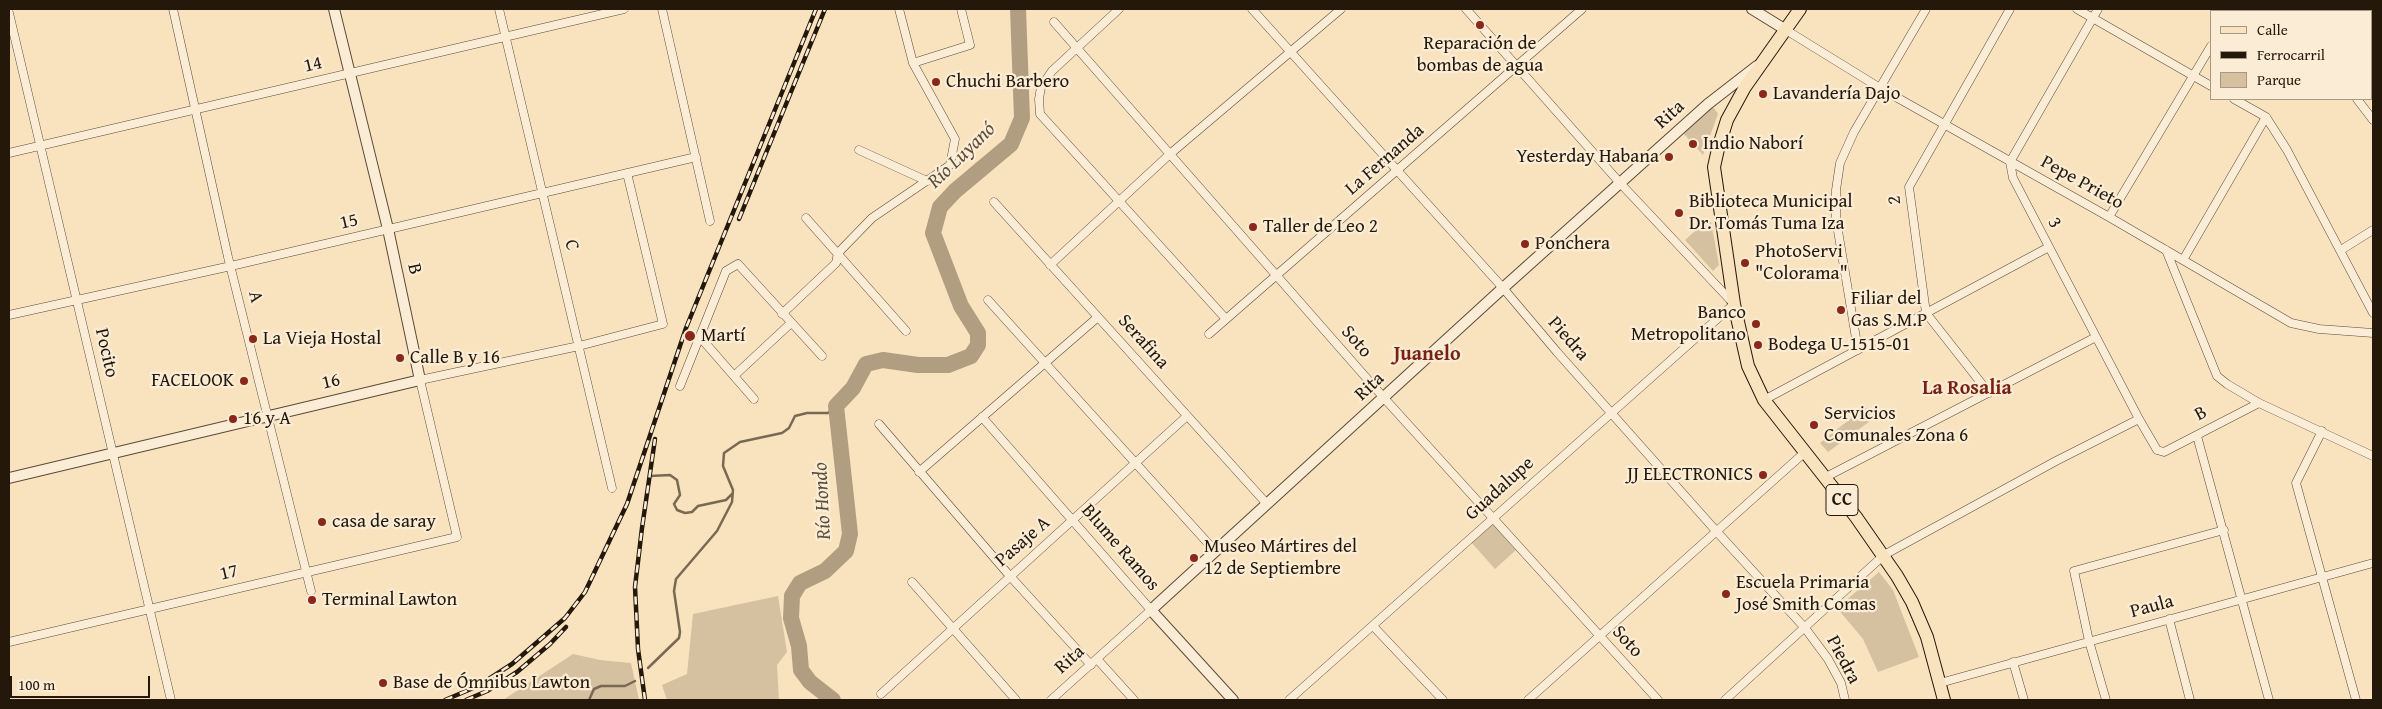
<!DOCTYPE html>
<meta charset="utf-8">
<style>
body{margin:0}
#map{position:relative;width:2382px;height:709px;overflow:hidden;background:#f9e3be;font-family:"Gentium Book Plus",serif}
canvas{display:block}
.frame{position:absolute;inset:0;border:10px solid #24180b;pointer-events:none}
.legend{position:absolute;left:2210px;top:10px;width:162px;height:90px;box-sizing:border-box;background:#fbedd5;border:1px solid #a59884;margin:0;padding:6px 9px;list-style:none;font-size:15px;color:#24180b}
.legend li{display:flex;align-items:center;gap:10px;height:25px}
.legend b{width:25px;border:1px solid #a59884}
.scale{position:absolute;left:10px;top:676px;width:140px;height:22px;box-sizing:border-box;border:2px solid #24180b;border-top:0;padding-left:6px;font-size:15px;line-height:18px;white-space:nowrap;color:#24180b;-webkit-text-stroke:4px #fbedd5;paint-order:stroke}
</style>
<div id="map">
<canvas width="2382" height="709"></canvas>
<div class="frame"></div>
<ul class="legend">
<li><b style="height:6px;background:#f9e3be"></b>Calle</li>
<li><b style="height:6px;background:#24180b"></b>Ferrocarril</li>
<li><b style="height:14px;background:#d5c0a0"></b>Parque</li>
</ul>
<div class="scale">100 m</div>
</div>
<script>
const ctx = document.querySelector('canvas').getContext('2d');
ctx.lineJoin = 'round';
function paint(path, color) { ctx.fillStyle = color; ctx.fill(path, 'evenodd'); }
const shape = rows => new Path2D(rows.map(r => 'M' + r).join(''));
function stroke(path, color, width, dash) { ctx.strokeStyle = color; ctx.lineWidth = width; ctx.lineCap = dash ? 'butt' : 'round'; ctx.setLineDash(dash || []); ctx.stroke(path); }
function drawText(font, color, halo, rows, align = 'center') {
  ctx.font = font + ' "Gentium Book Plus",serif'; ctx.lineWidth = 4.5; ctx.setLineDash([]); ctx.textBaseline = 'middle'; ctx.strokeStyle = halo; ctx.fillStyle = color; for (const [text, x, y, turn = 0] of rows) {
    ctx.save(); ctx.translate(x, y); ctx.rotate((+turn || 0) * Math.PI / 180); ctx.textAlign = isNaN(turn) ? turn : align; if (halo) ctx.strokeText(text, 0, 0); ctx.fillText(text, 0, 0); ctx.restore();
  }
}
const green = shape([
 [1709,107,1714,108,1718,114,1703,155,1682,132],
 [1705,222,1711,222,1719,265,1713,271,1685,240],
 [1865,407,1874,418,1828,452,1820,443],
 [1492,523,1516,550,1495,569,1471,542],
 [1879,572,1893,590,1919,657,1878,672,1863,639,1837,608],
 [778,596,787,652,777,665,779,700,667,700,662,685,687,674,693,614],
 [573,654,600,660,631,663,639,700,503,700]
]);
const stream = shape([
 [650,476,670,475,677,480,680,495,674,504,677,510,685,513,692,512,698,506,726,500,732,494],
 [648,668,679,638,680,632,674,591,676,579,717,531,732,502,733,490,723,466,724,453,740,442,782,433,789,428,795,416,807,413,828,413,836,406],
 [589,700,594,689,601,686,625,686,635,681]
]);
const river = shape([
 [833,700,810,682,801,670,799,646,791,618,792,596,800,583,825,571,846,551,850,534,836,406,853,388,866,364,883,360,918,365,948,365,971,356,978,345,978,333,961,306,933,233,940,207,955,191,1011,144,1022,118,1018,9]
]);
const minor = shape([
 [173,9,228,257,311,591],
 [499,9,612,488],
 [662,9,710,221],
 [1119,9,1052,71,1041,87,1039,99,1040,114,1226,319],
 [1252,9,1503,288,1557,352,1717,532,1805,628,1828,659,1841,683,1845,700],
 [2077,9,2211,86],
 [2098,9,2010,162,2013,178,2139,419,2157,450,2164,452,2259,403],
 [2231,11,2233,9],
 [9,13,171,700],
 [1054,22,1384,398,1658,700],
 [1786,30,1880,88,2109,217,2291,323,2319,329,2373,333],
 [913,63,970,45,961,9],
 [2234,99,2266,117,2287,150,2373,313],
 [2357,99,2373,120],
 [859,150,927,181],
 [9,153,624,9],
 [994,202,1267,504],
 [2109,217,2211,46],
 [806,218,906,331],
 [2166,250,2217,376,2227,384,2259,403,2373,456],
 [2341,250,2373,230],
 [2183,260,2266,117],
 [1050,265,1170,154,1341,9],
 [988,300,1215,551],
 [782,314,836,263,838,253,872,218,950,165,955,139,913,63,899,9],
 [9,315,231,266,696,157],
 [1209,334,1582,9],
 [700,337,754,399],
 [1858,350,1836,219,1836,190,1840,163,1854,132,1926,9],
 [734,376,791,323],
 [680,386,726,271,738,264,822,356],
 [1989,393,1926,313,1909,187,2010,9],
 [1764,400,2049,247],
 [982,417,1151,610,1051,700],
 [879,424,1009,575,1091,665],
 [2322,431,2296,483,2356,700],
 [2197,436,2269,700],
 [919,472,1098,317],
 [1824,478,2096,337],
 [912,582,1016,700],
 [2169,619,2190,700],
 [1373,626,1443,700],
 [9,642,457,537,420,380,579,346,663,324,627,173],
 [1097,659,1134,700],
 [2013,662,2024,700],
 [1940,683,2373,563],
 [881,694,1187,416],
 [1289,700,1734,304,1620,183,1466,9],
 [1528,700,1804,453],
 [1725,700,1884,555,2056,461,2139,419],
 [2106,700,2089,641,2074,571,2224,530]
]);
const tertiary = shape([
 [1752,9,1786,30],
 [9,478,420,380,388,229,334,9],
 [1233,700,1151,610,1503,288,1708,104,1757,66]
]);
const secondary = shape([
 [2358,9,2361,11],
 [2371,18,2373,20]
]);
const primary = shape([
 [1800,9,1745,87,1727,120,1718,149,1714,167,1734,304,1748,366,1764,400,1856,517,1897,576,1912,602,1927,637,1944,700]
]);
const rail = shape([
 [739,219,825,9],
 [445,700,478,686,512,664,565,618,585,592,627,504,686,328,816,9],
 [466,700,487,691,517,672,550,644,566,627],
 [645,700,638,649,635,587,642,528,655,439]
]);
const markers = [
 [1480,25,5,"#8f2418"],
 [936,82,5,"#8f2418"],
 [1763,94,5,"#8f2418"],
 [1693,144,5,"#8f2418"],
 [1669,157,5,"#8f2418"],
 [1679,213,5,"#8f2418"],
 [1253,227,5,"#8f2418"],
 [1525,244,5,"#8f2418"],
 [1745,263,5,"#8f2418"],
 [1841,310,5,"#8f2418"],
 [1756,324,5,"#8f2418"],
 [690,336,6,"#8f2418"],
 [253,339,5,"#8f2418"],
 [1758,345,5,"#8f2418"],
 [400,358,5,"#8f2418"],
 [244,381,5,"#8f2418"],
 [233,419,5,"#8f2418"],
 [1814,425,5,"#8f2418"],
 [1763,475,5,"#8f2418"],
 [322,522,5,"#8f2418"],
 [1194,558,5,"#8f2418"],
 [1726,594,5,"#8f2418"],
 [312,600,5,"#8f2418"],
 [383,683,5,"#8f2418"]
];
const shields = [
 [1842,500,32]
];
const shieldNames = [
 ["CC",1842,500]
];
const poiNames = [
 ["Reparación de",1480,44,"center"],
 ["bombas de agua",1480,66,"center"],
 ["Chuchi Barbero",946,82],
 ["Lavandería Dajo",1773,94],
 ["Indio Naborí",1703,144],
 ["Yesterday Habana",1659,157,"right"],
 ["Biblioteca Municipal",1689,202],
 ["Dr. Tomás Tuma Iza",1689,224],
 ["Taller de Leo 2",1263,227],
 ["Ponchera",1535,244],
 ["PhotoServi",1755,252],
 ["\"Colorama\"",1755,274],
 ["Filiar del",1851,299],
 ["Gas S.M.P",1851,321],
 ["Banco",1746,313,"right"],
 ["Metropolitano",1746,335,"right"],
 ["Martí",701,336],
 ["La Vieja Hostal",263,339],
 ["Bodega U-1515-01",1768,345],
 ["Calle B y 16",410,358],
 ["FACELOOK",234,381,"right"],
 ["Servicios",1824,414],
 ["Comunales Zona 6",1824,436],
 ["16 y A",243,419],
 ["JJ ELECTRONICS",1753,475,"right"],
 ["casa de saray",332,522],
 ["Museo Mártires del",1204,547],
 ["12 de Septiembre",1204,569],
 ["Escuela Primaria",1736,583],
 ["José Smith Comas",1736,605],
 ["Terminal Lawton",322,600],
 ["Base de Ómnibus Lawton",393,683]
];
const streetNames = [
 ["14",313,65,-13],
 ["Rita",1670,115,-42],
 ["La Fernanda",1385,160,-41],
 ["Pepe Prieto",2082,183,29],
 ["2",1895,200,-95],
 ["15",349,222,-13],
 ["3",2054,223,62],
 ["C",571,245,76],
 ["B",414,269,78],
 ["A",255,297,76],
 ["Piedra",1568,339,49],
 ["Serafina",1143,342,48],
 ["Soto",1356,342,49],
 ["Pocito",106,353,77],
 ["16",331,382,-13],
 ["Rita",1370,387,-43],
 ["B",2201,414,-28],
 ["Guadalupe",1500,489,-42],
 ["Pasaje A",1023,542,-41],
 ["Blume Ramos",1120,548,49],
 ["17",229,573,-13],
 ["Paula",2152,607,-15],
 ["Soto",1627,642,48],
 ["Rita",1070,660,-42],
 ["Piedra",1843,660,62]
];
const waterNames = [
 ["Río Luyanó",962,156,-44],
 ["Río Hondo",823,501,-93]
];
const neighbourhoodNames = [
 ["Juanelo",1427,355],
 ["La Rosalia",1967,389]
];
paint(green, '#d5c0a0');
stroke(stream, '#796852', 2.5);
stroke(river, '#b19e81', 16);
stroke(minor, '#594b38', 9);
stroke(tertiary, '#594b38', 12);
stroke(secondary, '#24180b', 13);
stroke(primary, '#24180b', 14);
stroke(minor, '#fbedd5', 8);
stroke(tertiary, '#fbedd5', 10);
stroke(secondary, '#fbedd5', 11);
stroke(primary, '#f9e3be', 12);
stroke(rail, '#24180b', 4.5);
stroke(rail, '#fbedd5', 2.5, [8]);
for (const [x, y, r, color] of markers) { const dot = new Path2D(); dot.arc(x, y, r, 0, 2 * Math.PI); ctx.fillStyle = color; ctx.fill(dot); stroke(dot, '#fbedd5', 2); }
for (const [x, y, w] of shields) { const box = new Path2D(); box.roundRect(x - w / 2, y - 15.5, w, 31, 4); ctx.fillStyle = '#fbedd5'; ctx.fill(box); stroke(box, '#24180b', 1); }
drawText('bold 18px', '#24180b', null, shieldNames);
drawText('19px', '#24180b', '#fbedd5', poiNames, 'left');
drawText('19px', '#24180b', '#fbedd5', streetNames);
drawText('italic 20px', '#5c4e3a', '#fbedd5', waterNames);
drawText('bold 20px', '#7a1f14', '#fbedd5', neighbourhoodNames);
</script>
